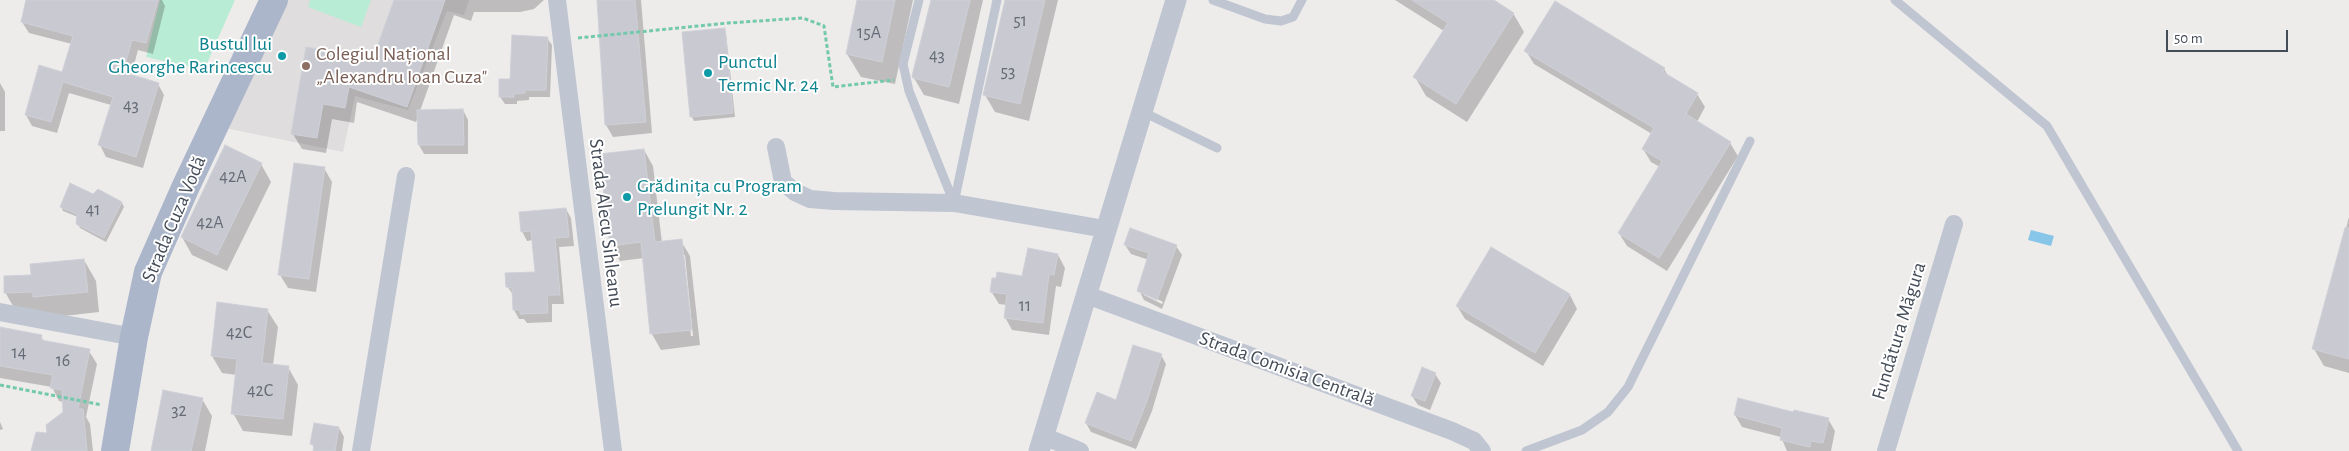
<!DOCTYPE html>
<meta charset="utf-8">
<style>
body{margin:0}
#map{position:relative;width:2349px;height:451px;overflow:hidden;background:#eeeceb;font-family:"Alegreya Sans",sans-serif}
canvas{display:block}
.scale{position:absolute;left:2166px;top:30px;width:122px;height:22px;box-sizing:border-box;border:2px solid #444c58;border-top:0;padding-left:6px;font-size:15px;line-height:18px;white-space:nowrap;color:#444c58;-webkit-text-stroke:4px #fff;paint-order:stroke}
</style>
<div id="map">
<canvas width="2349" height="451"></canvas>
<div class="scale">50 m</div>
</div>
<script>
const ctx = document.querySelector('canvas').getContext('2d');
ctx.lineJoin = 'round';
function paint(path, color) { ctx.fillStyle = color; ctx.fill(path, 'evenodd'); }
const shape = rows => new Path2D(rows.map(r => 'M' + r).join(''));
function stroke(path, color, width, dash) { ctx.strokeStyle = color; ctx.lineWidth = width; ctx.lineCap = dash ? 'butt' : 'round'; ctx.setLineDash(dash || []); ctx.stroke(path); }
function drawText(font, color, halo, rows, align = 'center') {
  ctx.font = font + ' "Alegreya Sans",sans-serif'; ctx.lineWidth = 4; ctx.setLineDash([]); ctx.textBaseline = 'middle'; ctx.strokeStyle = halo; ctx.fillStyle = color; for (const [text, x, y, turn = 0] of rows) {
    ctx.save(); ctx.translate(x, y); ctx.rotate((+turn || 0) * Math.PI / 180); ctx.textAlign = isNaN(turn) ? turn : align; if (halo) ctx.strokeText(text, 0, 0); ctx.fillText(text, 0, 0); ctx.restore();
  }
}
const education = shape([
 [284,0,469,0,464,15,447,11,408,110,355,96,343,152,225,128]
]);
const green = shape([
 [160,0,235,0,204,70,146,57],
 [310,0,371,0,361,27,308,7]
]);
const water = shape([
 [2031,230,2054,236,2051,246,2028,240]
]);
const shadow = shape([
 [28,0,162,0,165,6,153,54,138,50,131,76,158,84,164,95,143,168,106,157,100,145,111,105,69,93,57,133,32,126,26,115,63,74,72,44,29,33,22,22],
 [395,0,544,0,534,9,520,12,474,12,471,21,454,15,420,111,463,110,468,120,468,154,424,154,419,145,419,115,416,122,357,102,354,123,332,119,326,153,302,149,293,134,307,48,374,59],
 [598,0,641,0,652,133,613,137,606,125],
 [860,0,913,0,895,84,861,77,847,54],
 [932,0,983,0,959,104,924,95,914,78],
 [1006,0,1058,0,1029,121,995,112,985,95],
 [1395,0,1492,0,1513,13,1524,32,1467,122,1426,96,1415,77,1444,31],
 [724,29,726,33,735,117,694,121,692,117],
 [547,38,552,45,550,97,529,97,529,100,517,101,517,104,505,104,500,97,511,80],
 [1526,51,1664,69,1669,77,1697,94,1705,107,1697,122,1730,143,1738,156,1667,271,1627,246,1619,233,1660,167,1651,162,1643,149,1652,134,1534,64],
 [0,83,5,92,5,131,0,131],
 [644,150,653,166,662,243,681,241,690,256,700,345,661,350,652,334,644,258,620,261,611,245],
 [682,255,685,255,693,336,691,336],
 [261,164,271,182,227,271,192,255,182,237],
 [324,168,332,182,316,292,288,288,280,275],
 [93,195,122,203,124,207,106,242,80,228,78,224,78,217,63,211,61,206],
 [566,209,571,218,574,246,559,247,564,304,552,304,552,322,527,323,524,319,519,319,514,310,514,296,507,286,536,273,533,240,527,241,522,231],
 [2349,217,2349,373,2324,366,2314,349],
 [1125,245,1176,246,1182,255,1162,309,1144,300,1139,290,1149,260,1131,254],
 [1144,292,1163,302,1162,304,1144,295],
 [1491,249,1570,295,1577,309,1543,366,1465,319,1457,306],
 [1058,255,1065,268,1061,287,1056,286,1049,335,1012,330,1005,317,1007,305,999,304,991,291,1023,277],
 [84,260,96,281,99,312,46,318,17,313,5,292,32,276],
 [267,310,278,327,273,365,288,367,298,385,292,436,243,431,233,413,237,375,222,373,212,356],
 [0,329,41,336,44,342,89,351,97,364,86,417,90,424,93,451,32,451,64,413,63,402,59,401,52,387,0,378],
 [1161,355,1166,364,1152,411,1136,449,1091,432,1086,423,1117,401],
 [1435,374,1441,383,1430,410,1418,405,1412,396],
 [202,399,212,416,205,451,152,451],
 [1794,413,1828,419,1835,431,1831,451,1787,451,1781,437,1742,427,1735,415],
 [0,422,3,429,0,430],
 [339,428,344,437,342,451,315,451,312,444]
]);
const building = shape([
 [26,0,158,0,146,43,132,40,123,72,159,83,136,157,98,145,113,97,63,82,51,122,25,115,39,65,62,72,73,36,21,22,26,0],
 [394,0,445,0,407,107,349,87,345,108,323,104,317,138,291,134,306,47,373,58,394,0],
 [597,0,635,0,646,122,605,125,597,0],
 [857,0,895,0,882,62,846,54,857,0],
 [931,0,970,0,949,87,913,78,912,76,931,0],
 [1005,0,1045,0,1020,104,983,95,1005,0],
 [1412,0,1494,0,1514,13,1456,104,1413,77,1448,23,1412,0],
 [1555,1,1665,68,1663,72,1698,93,1686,114,1731,142,1659,258,1618,233,1662,161,1642,149,1654,128,1524,51,1555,1],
 [725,28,733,113,690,117,682,32,725,28],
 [512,35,548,37,546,90,525,90,525,93,514,94,514,97,499,97,499,79,510,79,512,35],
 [463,109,464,145,418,145,417,110,463,109],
 [225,145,262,163,217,255,181,237,225,145],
 [644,149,655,242,682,239,692,330,650,334,641,242,610,246,599,154,644,149],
 [294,163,325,167,309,279,278,275,294,163],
 [70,183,93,194,98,189,122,202,104,238,76,224,77,214,60,207,70,183],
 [566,208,569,237,555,238,560,295,547,295,548,313,520,314,520,310,513,310,512,288,506,287,505,273,535,272,531,231,521,232,519,212,566,208],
 [1130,228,1177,245,1157,300,1137,291,1149,253,1124,245,1130,228],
 [2345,228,2349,228,2349,359,2312,349,2345,228],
 [1491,247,1570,294,1535,353,1456,306,1491,247],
 [1028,248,1058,254,1054,275,1049,274,1043,323,1004,318,1007,294,990,292,992,278,996,278,997,272,1022,276,1028,248],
 [84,259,88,292,33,297,33,292,4,293,4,276,31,275,30,264,84,259],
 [217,302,268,309,262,363,289,366,283,419,231,414,237,359,211,356,217,302],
 [0,327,42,335,41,340,90,349,78,409,83,409,87,451,31,451,36,432,47,433,46,425,63,412,62,390,50,388,53,375,0,366,0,327],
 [1133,345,1162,354,1147,401,1131,441,1085,423,1097,392,1116,400,1133,345],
 [1422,367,1436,373,1425,401,1411,396,1422,367],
 [163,390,203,398,191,451,151,451,163,390],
 [1738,398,1793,412,1794,410,1829,418,1823,443,1811,441,1810,447,1780,440,1782,428,1734,415,1738,398],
 [314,423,339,427,335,451,313,451,314,445,310,444,314,423]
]);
const path = shape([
 [578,38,728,23,803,18,824,26,833,87,894,80],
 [0,385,102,405]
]);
const service = shape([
 [919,0,903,64,909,91,954,203],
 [1213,0,1265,19,1281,21,1293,17,1302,0],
 [1895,0,2047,126,2238,451],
 [1141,111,1217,148],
 [954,203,997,0],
 [1526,451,1582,430,1608,412,1628,387,1750,141]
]);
const minor = shape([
 [557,0,613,451],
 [776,147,783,182,795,192,810,199,834,201,954,203,1105,229],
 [1087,295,1452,431,1474,441,1482,451],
 [0,312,134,337],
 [1043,436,1080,451],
 [361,451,406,176],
 [1886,451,1954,224]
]);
const tertiary = shape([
 [1039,451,1176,0]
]);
const primary = shape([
 [115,451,134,337,148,272,186,186,274,0]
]);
const markers = [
 [282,56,5,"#0f9aa8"],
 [306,66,5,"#8d6e63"],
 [708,73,5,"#0f9aa8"],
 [627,197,5,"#0f9aa8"]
];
const numberNames = [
 ["51",1020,21],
 ["15A",869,33],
 ["43",937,56],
 ["53",1008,72],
 ["43",131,106],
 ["42A",233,177],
 ["41",93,210],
 ["42A",210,223],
 ["11",1025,306],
 ["42C",239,333],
 ["14",19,353],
 ["16",63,361],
 ["42C",260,391],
 ["32",179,411]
];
const cultureNames = [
 ["Bustul lui",272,44,"right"],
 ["Gheorghe Rarincescu",272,67,"right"],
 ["Punctul",718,62],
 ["Termic Nr. 24",718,85],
 ["Grădinița cu Program",637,186],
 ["Prelungit Nr. 2",637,209]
];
const educationNames = [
 ["Colegiul Național",316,54],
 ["„Alexandru Ioan Cuza\"",316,77]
];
const streetNames = [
 ["Strada Cuza Vodă",174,219,-67],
 ["Strada Alecu Sihleanu",606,223,83],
 ["Fundătura Măgura",1899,331,-73],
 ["Strada Comisia Centrală",1287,369,20]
];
paint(education, '#dfdddd');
paint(green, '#b9ecd4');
paint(water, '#87c6e8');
paint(shadow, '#0003');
paint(building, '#c8c9d1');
stroke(building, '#cfd0d7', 1);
stroke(path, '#72c9ab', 3, [4, 2.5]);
stroke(service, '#bfc5d1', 9);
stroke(minor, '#bfc5d1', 18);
stroke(tertiary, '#bfc5d1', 21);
stroke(primary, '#abb6ca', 28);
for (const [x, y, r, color] of markers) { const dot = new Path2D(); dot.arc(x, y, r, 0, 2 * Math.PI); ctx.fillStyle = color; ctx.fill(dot); stroke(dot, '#fff', 2); }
drawText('18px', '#656b76', null, numberNames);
drawText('20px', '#0d838f', '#fff', cultureNames, 'left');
drawText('20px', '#785e54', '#fff', educationNames, 'left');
drawText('20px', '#444c58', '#fff', streetNames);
</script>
